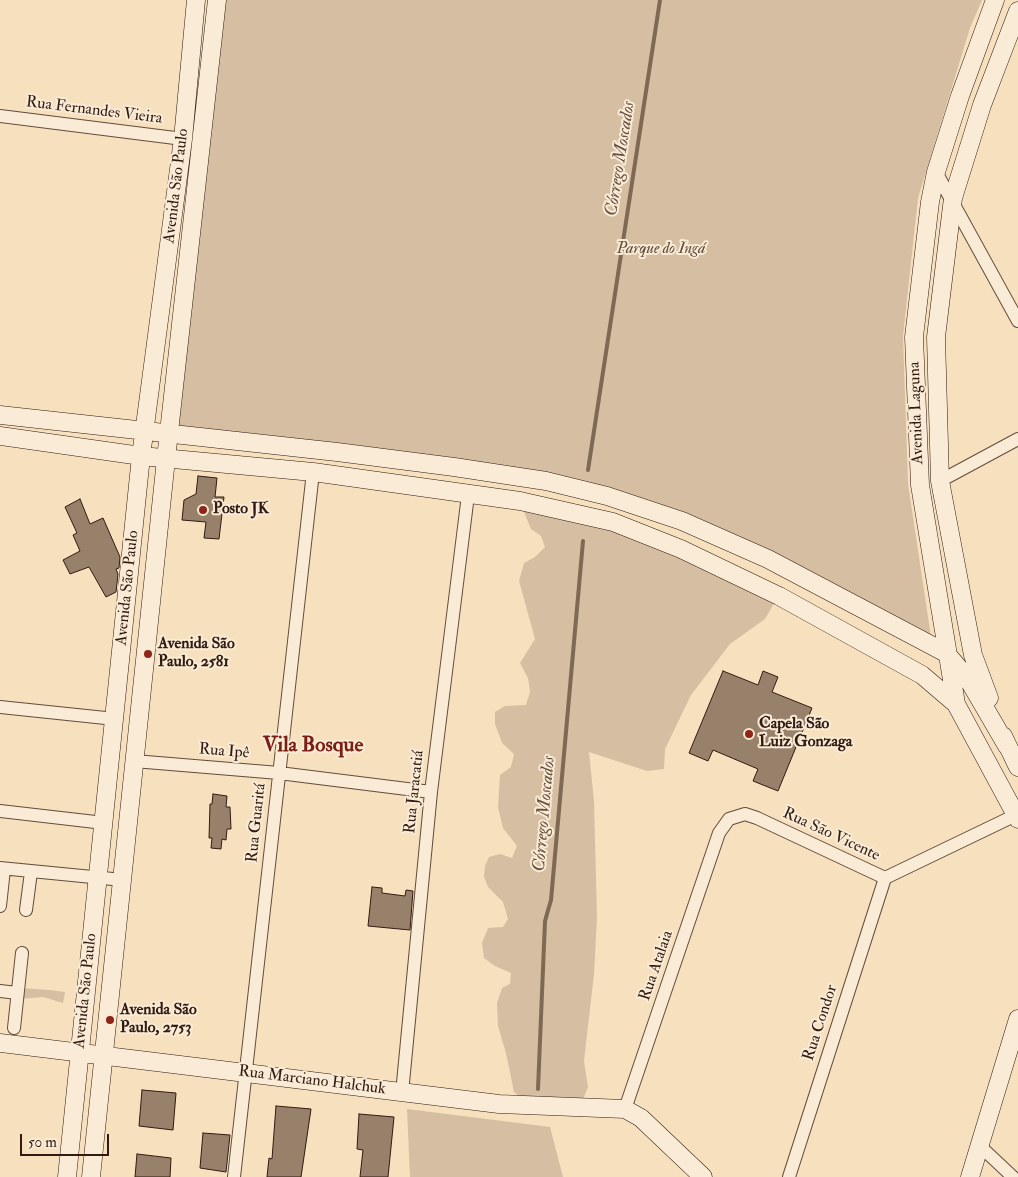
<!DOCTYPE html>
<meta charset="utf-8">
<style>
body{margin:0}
#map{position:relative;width:1018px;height:1177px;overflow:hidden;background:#f6e0be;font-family:"IM FELL Double Pica",serif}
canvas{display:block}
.scale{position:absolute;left:20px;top:1134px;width:89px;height:22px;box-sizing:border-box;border:2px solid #311a11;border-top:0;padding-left:6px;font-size:15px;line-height:18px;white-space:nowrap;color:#311a11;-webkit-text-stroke:4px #f9ebd5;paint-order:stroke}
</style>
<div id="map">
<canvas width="1018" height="1177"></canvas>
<div class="scale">50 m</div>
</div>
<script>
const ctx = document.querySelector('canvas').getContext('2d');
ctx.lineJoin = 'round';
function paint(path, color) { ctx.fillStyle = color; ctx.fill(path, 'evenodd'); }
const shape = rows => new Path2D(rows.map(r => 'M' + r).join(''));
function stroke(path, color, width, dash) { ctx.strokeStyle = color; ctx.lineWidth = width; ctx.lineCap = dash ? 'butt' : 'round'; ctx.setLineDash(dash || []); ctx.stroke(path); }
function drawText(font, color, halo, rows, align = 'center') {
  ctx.font = font + ' "IM FELL Double Pica",serif'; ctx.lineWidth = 4; ctx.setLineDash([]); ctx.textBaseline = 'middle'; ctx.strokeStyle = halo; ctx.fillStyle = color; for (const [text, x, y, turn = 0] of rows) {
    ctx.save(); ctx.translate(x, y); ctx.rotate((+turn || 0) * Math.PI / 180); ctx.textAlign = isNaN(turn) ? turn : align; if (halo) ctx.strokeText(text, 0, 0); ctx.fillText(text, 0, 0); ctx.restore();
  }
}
const green = shape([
 [222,0,982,0,970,28,918,198,903,336,908,484,931,637,608,494,173,430],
 [520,502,612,524,777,598,765,619,730,644,691,695,665,749,664,769,647,771,589,752,594,801,597,918,594,974,584,1061,588,1087,583,1099,521,1097,514,1092,506,1053,498,1026,497,1003,502,988,510,984,511,973,495,966,484,958,482,943,488,928,503,927,508,919,503,902,488,887,484,877,485,866,489,857,500,854,512,858,517,846,503,828,498,807,500,775,511,767,514,754,502,743,495,724,495,712,505,706,526,705,530,692,528,678,520,663,535,639,519,581,524,563,535,557,545,547,541,536,531,529],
 [21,988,49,990,65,992,63,1003,43,997,20,999],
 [407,1109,550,1127,563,1177,410,1177]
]);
const stream = shape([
 [588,470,660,0],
 [538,1089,545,921,551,900,583,541]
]);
const building = shape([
 [198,476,217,478,215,497,224,497,219,539,204,538,206,522,182,520,184,500,196,494,198,476],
 [80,499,90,524,103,518,120,557,119,568,116,569,118,574,116,592,106,597,89,567,70,574,63,560,80,551,73,535,77,533,65,507,80,499],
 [723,671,758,685,763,671,778,677,772,692,812,708,778,791,753,781,758,769,713,750,708,761,689,753,723,671],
 [213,794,227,796,226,807,230,807,231,829,227,829,226,840,222,839,221,849,211,848,212,838,209,838,210,804,212,804,213,794],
 [372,887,382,888,382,893,405,896,406,890,413,891,410,930,368,926,372,887],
 [142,1090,176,1093,173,1130,139,1126,142,1090],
 [276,1106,311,1109,301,1177,267,1177,269,1158,272,1159,276,1106],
 [359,1114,394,1117,388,1177,360,1177,363,1150,357,1149,359,1114],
 [203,1133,230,1135,226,1172,200,1168,203,1133],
 [137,1154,171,1158,170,1177,135,1177,137,1154]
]);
const street = shape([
 [0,116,183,139],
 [936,172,1018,321],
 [940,481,1018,439],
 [0,707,115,719],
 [134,761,279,773,431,792],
 [0,811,104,823],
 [0,868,123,880],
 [885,878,1016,815],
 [0,906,4,869],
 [26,910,31,872],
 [0,991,17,993],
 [14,1028,22,953],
 [402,1093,431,792,468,495],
 [625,1109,719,833,729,819,745,814,757,818,885,878],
 [980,1146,1013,1177],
 [234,1177,313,472],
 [789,1177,885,878]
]);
const secondary = shape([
 [995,0,960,96,936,172,930,202,914,337,920,485,956,704,1018,819],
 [0,415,337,452,454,467,546,481,607,496,682,521,768,559,946,653,968,679,1007,746],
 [0,436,141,456,313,472,520,501,613,522,681,549,779,596,922,675,956,704],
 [989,698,973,655,940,481,936,337,953,198,982,105,1018,11],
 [1003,736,1018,767],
 [0,1043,499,1104,625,1109,641,1118,703,1177],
 [67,1177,141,456,183,139,196,0],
 [91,1177,166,459,217,0],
 [970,1177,1018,1019]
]);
const markers = [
 [203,510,5,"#8f2418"],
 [148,654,5,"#8f2418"],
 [749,734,5,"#8f2418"],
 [110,1020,5,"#8f2418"]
];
const streetNames = [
 ["Rua Fernandes Vieira",94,111,7],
 ["Avenida São Paulo",177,186,-83],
 ["Avenida Laguna",917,413,-92],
 ["Avenida São Paulo",128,588,-84],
 ["Rua Ipê",224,752,5],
 ["Rua Jaracatiá",415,792,-84],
 ["Rua Guaritá",257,823,-84],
 ["Rua São Vicente",831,835,25],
 ["Rua Atalaia",657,966,-71],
 ["Avenida São Paulo",86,991,-84],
 ["Rua Condor",821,1023,-72],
 ["Rua Marciano Halchuk",312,1081,7]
];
const parkNames = [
 ["Parque do Ingá",661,250]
];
const poiNames = [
 ["Posto JK",213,510],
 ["Avenida São",158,645],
 ["Paulo, 2581",158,663],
 ["Capela São",759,725],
 ["Luiz Gonzaga",759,743],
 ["Avenida São",120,1011],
 ["Paulo, 2753",120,1029]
];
const waterNames = [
 ["Córrego Moscados",621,159,-81],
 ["Córrego Moscados",545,814,-85]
];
const districtNames = [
 ["Vila Bosque",313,746]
];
paint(green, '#d5bea1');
stroke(stream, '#7f6955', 4);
paint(building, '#97816b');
stroke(building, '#311a11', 1);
stroke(street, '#624c3c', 14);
stroke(secondary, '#311a11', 19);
stroke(street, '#f9ebd5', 12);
stroke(secondary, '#f9ebd5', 18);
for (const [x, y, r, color] of markers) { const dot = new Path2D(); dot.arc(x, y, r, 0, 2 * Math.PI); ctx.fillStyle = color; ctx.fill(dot); stroke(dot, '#f9ebd5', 2); }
drawText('16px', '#311a11', '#f9ebd5', streetNames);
drawText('italic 16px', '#624b3c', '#f9ebd5', parkNames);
drawText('bold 16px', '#311a11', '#f9ebd5', poiNames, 'left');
drawText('italic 18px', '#654e3f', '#f9ebd5', waterNames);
drawText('bold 21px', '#7a1f14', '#f9ebd5', districtNames);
</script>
